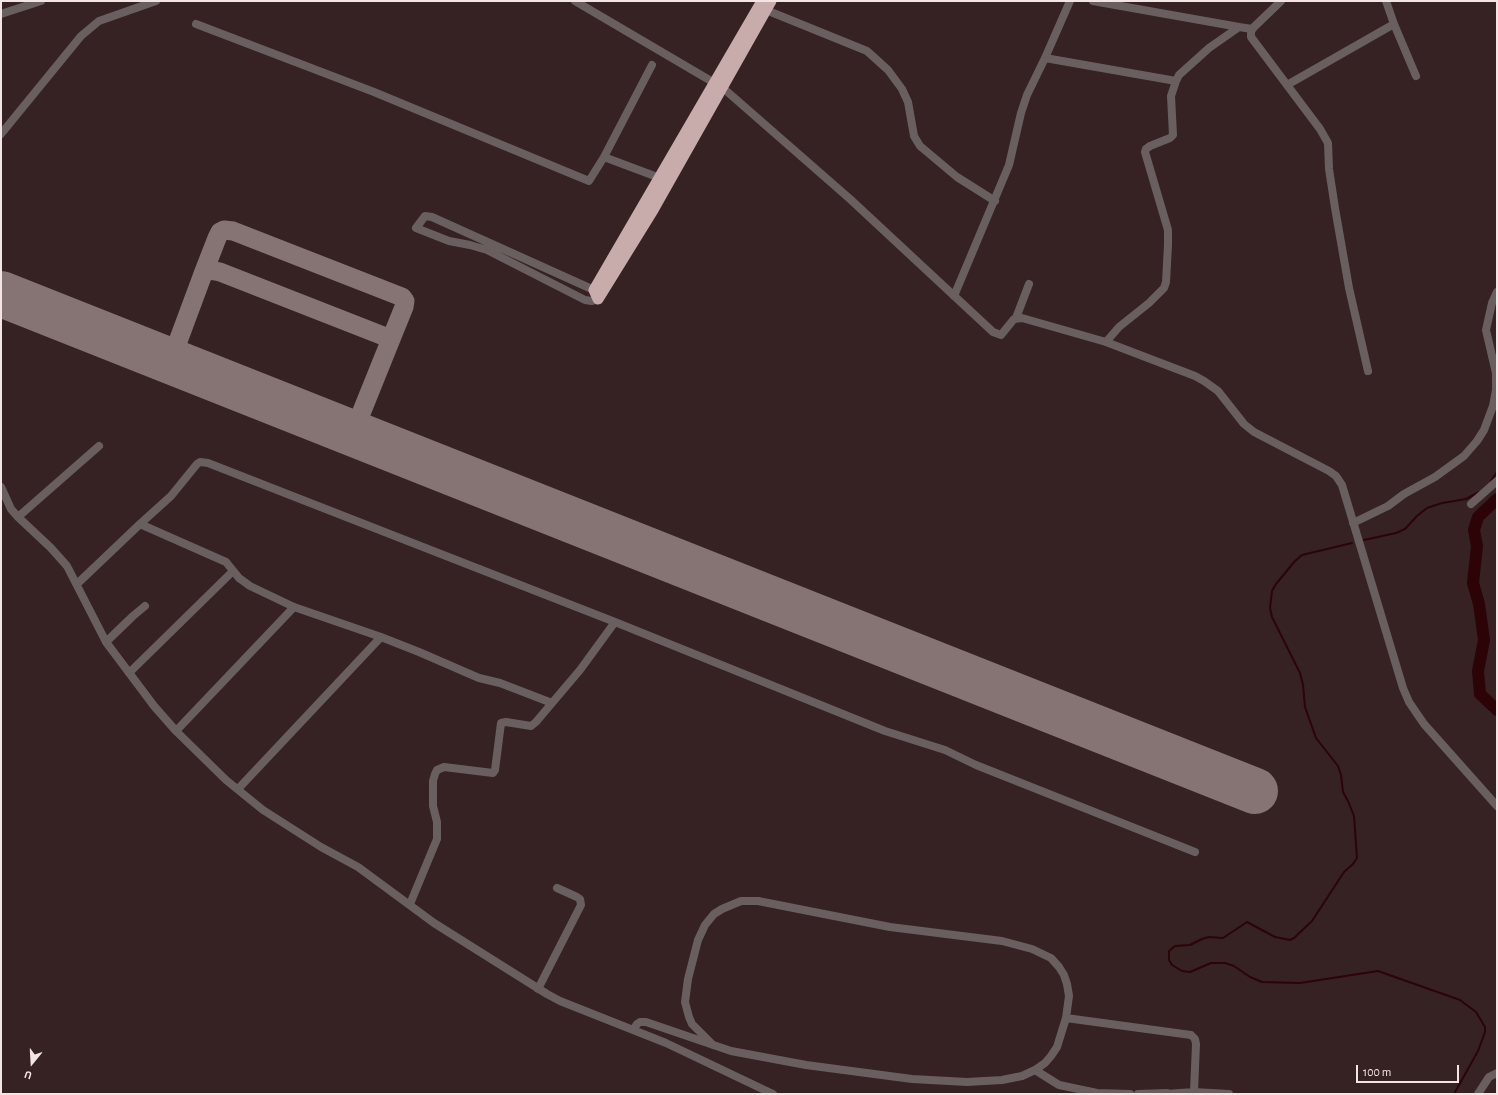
<!DOCTYPE html>
<style>
body{margin:0}
#map{position:relative;width:1498px;height:1095px;overflow:hidden;background:#362222;font-family:"Alegreya Sans",sans-serif}
canvas{display:block}
.frame{position:absolute;inset:0;border:2px solid #f4e5e5;pointer-events:none}
.north{position:absolute;left:12px;top:1043px;width:40px;height:40px;-webkit-text-stroke:3px #362222;paint-order:stroke;rotate:198deg;font-size:11px;font-weight:700;line-height:16px;text-align:center;color:#f4e5e5}
.north::after{content:'';display:block;margin:auto;width:14px;height:18px;background:#f4e5e5;clip-path:polygon(50% 0,100% 100%,50% 72%,0 100%)}
.scale{position:absolute;left:1356px;top:1065px;width:103px;height:18px;box-sizing:border-box;border:2px solid #f4e5e5;border-top:0;padding-left:5px;font-size:12px;line-height:14px;white-space:nowrap;color:#f4e5e5;-webkit-text-stroke:3px #362222;paint-order:stroke}
</style>
<div id="map">
<canvas width="1498" height="1095"></canvas>
<div class="frame"></div>
<div class="north">U</div>
<div class="scale">100 m</div>
</div>
<script>
const ctx = document.querySelector('canvas').getContext('2d');
ctx.lineJoin = 'round';
const shape = rows => new Path2D(rows.map(r => 'M' + r).join(''));
function stroke(path, color, width, dash) { ctx.strokeStyle = color; ctx.lineWidth = width; ctx.lineCap = dash ? 'butt' : 'round'; ctx.setLineDash(dash || []); ctx.stroke(path); }
const stream = shape([
 [1491,481,1497,472],
 [1364,540,1396,533,1405,529,1417,516,1427,508,1442,503,1466,499,1479,492],
 [1352,543,1302,555,1295,561,1276,584,1272,591,1270,608,1272,617,1300,673,1303,685,1305,707,1316,738,1338,766,1341,775,1343,792,1348,801,1354,816,1357,858,1353,864,1344,872,1312,921,1294,938,1290,940,1275,937,1247,922,1223,938,1209,937,1202,939,1190,945,1175,946,1169,951,1169,960,1172,965,1182,971,1190,972,1211,963,1225,963,1234,966,1250,977,1262,982,1300,983,1378,971,1460,1000,1476,1012,1485,1027,1485,1032,1478,1051,1454,1094]
]);
const river = shape([
 [1497,499,1478,517,1474,530,1477,546,1473,583,1479,604,1484,640,1478,671,1480,694,1497,710]
]);
const taxiway = shape([
 [224,230,233,231,402,297,405,301,404,307,389,344,386,337,220,272,210,270,203,274,217,238,220,232,224,230],
 [177,344,178,356,188,368],
 [152,354,168,353,177,344,203,274],
 [360,416,361,425,363,432,374,442],
 [334,426,342,427,350,425,360,416,389,344]
]);
const runway = shape([
 [1,294,1255,791]
]);
const minor = shape([
 [575,1,723,88,850,199,993,332,1001,335,1014,319,1022,318,1106,342,1195,376,1204,381,1218,391,1244,424,1254,432,1329,471,1336,476,1342,485,1403,688,1409,702,1424,724,1497,806],
 [1093,1,1239,27],
 [1281,1,1254,27,1251,31,1251,37,1320,129,1328,143,1329,169,1335,208,1349,288,1368,371],
 [761,8,867,51,888,70,902,89,908,102,914,136,920,146,957,177,995,201],
 [1,14,41,1],
 [196,24,374,92,589,181,604,157,652,65],
 [1394,24,1416,76],
 [1045,58,1176,81],
 [1287,85,1394,24,1386,1],
 [1,134,81,36,99,21,156,1],
 [604,157,660,178],
 [594,290,432,217,425,216,416,228,449,241,470,245,487,250,585,300,592,301,598,299],
 [954,296,1009,165,1021,113,1027,95,1045,58,1070,1],
 [1016,318,1029,284],
 [1106,342,1119,327,1149,303,1164,288,1166,282,1168,245,1168,230,1145,152,1146,149,1150,146,1170,138,1173,135,1171,96,1176,81,1179,75,1209,48,1239,27,1252,29],
 [1,487,11,509,18,517,51,548,67,566,106,642,154,706,176,731,226,780,263,810,321,847,358,867,434,923,547,994,560,1001,666,1043,773,1094],
 [1471,504,1497,481],
 [18,517,99,446],
 [1353,523,1388,506,1404,494,1435,477,1464,456,1477,441,1484,430,1493,406,1496,390,1496,373,1486,330,1492,303,1497,292],
 [140,524,171,496,197,464,200,462,208,463,615,622,885,731,945,750,976,765,1195,852],
 [77,584,140,524,226,562,239,578,250,586,294,607,381,637],
 [106,642,133,616,145,606],
 [129,673,233,571],
 [552,703,580,670,615,622],
 [176,731,294,607],
 [238,789,381,637,419,652,479,678,500,683,552,703,536,722,531,726,506,722,501,723,495,770,493,773,444,767,437,770,435,774,433,781,433,806,437,822,437,839,410,904],
 [538,989,581,905,580,899,577,897,557,888],
 [1066,1018,1191,1035,1195,1039,1196,1044,1194,1092,1229,1094],
 [633,1030,637,1024,640,1022,646,1022,731,1051,806,1065,912,1079,967,1082,1002,1080,1022,1076,1035,1070,1045,1063,1051,1056,1057,1047,1066,1018,1069,996,1067,984,1064,975,1059,967,1051,958,1032,949,1002,941,890,927,758,901,741,901,722,909,714,914,705,925,698,940,688,979,685,1002,689,1017,692,1024,713,1045],
 [1035,1070,1059,1085,1097,1093,1130,1094],
 [1138,1094,1167,1093],
 [1166,1094,1194,1092],
 [1478,1094,1489,1077,1497,1073]
]);
const highway = shape([
 [762,1,594,290,598,299,653,210,771,1]
]);
stroke(stream, '#2c0408', 2);
stroke(river, '#2c0408', 12);
stroke(taxiway, '#867474', 19);
stroke(runway, '#867474', 46);
stroke(minor, '#6a5f5f', 8);
stroke(highway, '#c7acab', 11);
</script>
